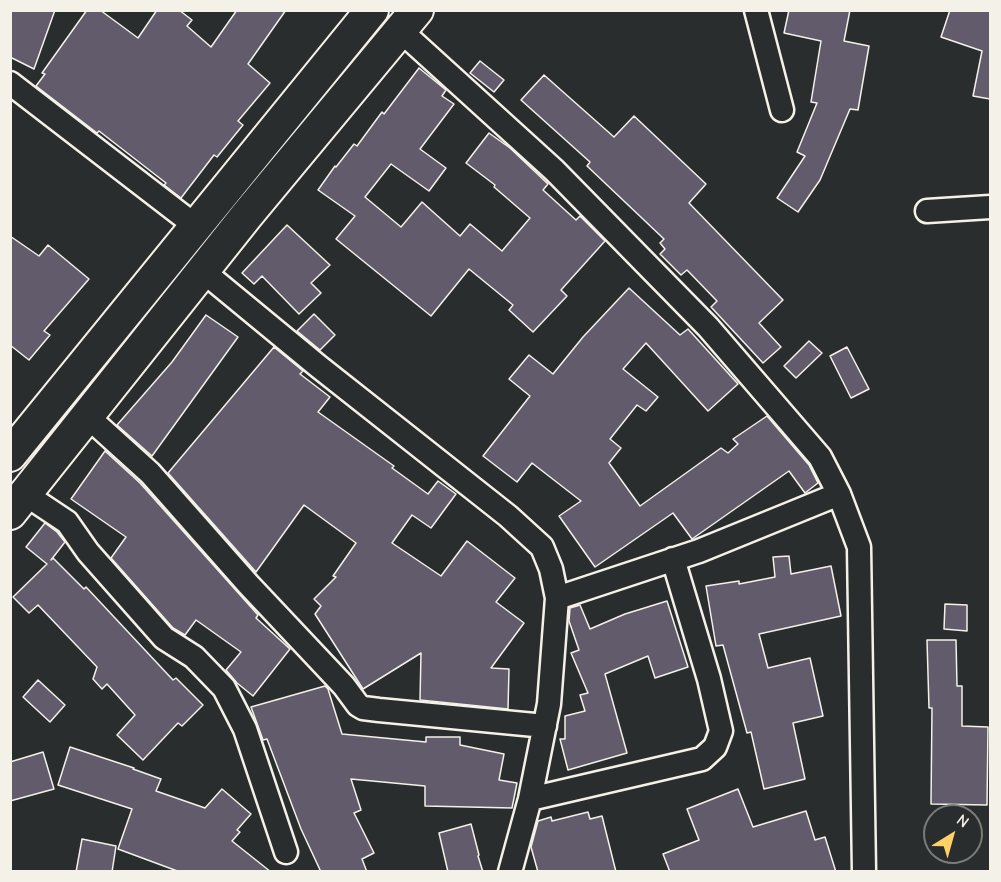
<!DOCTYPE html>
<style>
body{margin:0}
#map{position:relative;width:1001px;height:882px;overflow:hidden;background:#2a2d2e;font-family:"Comic Neue",sans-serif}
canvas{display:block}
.frame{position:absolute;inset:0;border:12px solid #f4f1e8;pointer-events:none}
.north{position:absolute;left:923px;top:804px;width:60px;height:60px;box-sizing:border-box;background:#2a2d2e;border:2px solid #7b7b78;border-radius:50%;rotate:37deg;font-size:16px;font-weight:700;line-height:24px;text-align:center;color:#f4f1e8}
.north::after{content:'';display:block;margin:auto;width:21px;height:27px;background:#ffd166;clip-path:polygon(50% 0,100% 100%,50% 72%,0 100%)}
</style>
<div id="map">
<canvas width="1001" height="882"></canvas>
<div class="frame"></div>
<div class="north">N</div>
</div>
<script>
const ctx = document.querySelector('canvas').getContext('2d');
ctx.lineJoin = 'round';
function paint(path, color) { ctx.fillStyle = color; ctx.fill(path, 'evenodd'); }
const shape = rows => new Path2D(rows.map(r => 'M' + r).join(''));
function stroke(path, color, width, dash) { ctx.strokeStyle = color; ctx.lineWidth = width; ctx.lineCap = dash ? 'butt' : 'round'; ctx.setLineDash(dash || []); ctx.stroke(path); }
const building = shape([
 [10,10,55,10,34,69,10,57,10,10],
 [87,10,100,10,138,38,157,10,179,10,192,20,187,26,211,47,237,10,286,10,248,64,270,83,238,121,243,125,217,157,214,155,181,198,164,185,166,183,99,131,97,133,36,86,45,74,42,73,87,10],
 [789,10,850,10,844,41,869,46,858,110,850,109,820,180,798,212,777,198,805,156,797,152,817,103,811,102,821,41,784,33,789,10],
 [950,10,990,10,990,99,973,96,982,51,941,37,950,10],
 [480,61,504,80,494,92,470,73,480,61],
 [419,68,446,90,442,96,454,104,420,149,446,168,429,191,391,164,365,197,401,227,422,202,460,236,470,224,502,251,530,218,494,187,495,185,466,163,489,133,510,148,548,184,543,190,576,220,580,216,605,241,561,290,567,296,533,332,509,310,513,305,469,269,431,316,336,239,355,216,318,190,335,166,336,167,354,144,357,146,382,112,384,114,419,68],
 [544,75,614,137,634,116,706,184,689,203,783,300,759,323,781,347,763,363,711,307,717,301,687,270,681,275,660,254,665,249,660,243,664,239,587,166,590,162,521,100,544,75],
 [287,225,330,265,311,283,321,293,299,314,262,276,254,284,242,273,287,225],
 [10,236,39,256,48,245,89,279,44,331,50,335,29,360,10,345,10,236],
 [629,288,680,335,688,329,738,384,708,411,646,343,623,369,658,397,646,411,637,405,610,439,621,448,609,463,640,506,721,448,728,453,738,444,733,439,767,416,809,465,818,483,805,493,789,471,692,539,673,513,595,567,559,516,581,501,532,463,517,482,483,456,530,396,509,379,529,355,553,374,583,337,629,288],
 [314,314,335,335,320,350,297,331,314,314],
 [206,315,238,337,152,456,117,425,172,362,206,315],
 [809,341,822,353,796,378,784,366,809,341],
 [274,347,303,371,300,374,330,397,318,412,394,466,392,468,428,494,438,481,456,494,431,528,412,515,392,543,441,576,467,541,515,578,496,602,524,623,491,668,509,669,508,709,420,700,421,653,363,689,315,614,321,606,314,599,336,577,333,576,356,543,304,505,256,572,168,473,274,347],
 [847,347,869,389,851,398,830,356,847,347],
 [105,451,140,483,258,615,256,618,290,649,253,696,237,683,226,670,241,652,196,620,185,635,173,628,111,558,126,537,71,499,105,451],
 [45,523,57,532,65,542,51,560,53,558,84,589,86,587,173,680,176,678,203,705,182,726,178,723,143,760,117,735,135,715,107,684,102,689,93,679,97,667,38,605,29,613,13,597,47,564,26,547,45,523],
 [789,556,791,574,831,566,841,616,759,634,768,668,810,658,823,716,793,723,805,779,764,789,751,732,747,733,723,645,716,646,706,586,739,581,739,584,775,577,773,557,789,556],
 [667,601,688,667,655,678,648,656,605,674,627,753,568,770,560,739,565,739,565,716,585,711,580,695,588,693,571,653,579,650,569,621,570,608,580,605,590,629,625,614,667,601],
 [945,604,967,605,967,631,944,629,945,604],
 [927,640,956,640,957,686,962,686,962,726,988,727,987,805,931,804,932,708,929,708,927,640],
 [38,680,65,705,50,722,23,697,38,680],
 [325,686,328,689,342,734,426,742,426,737,460,737,460,745,504,754,499,780,517,783,512,808,425,806,425,786,351,779,361,810,354,813,374,853,362,859,367,872,321,872,301,829,267,739,263,740,251,707,325,686],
 [70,747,134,768,133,769,161,779,156,791,205,808,222,789,251,814,237,830,240,832,232,841,271,872,180,872,118,849,132,809,58,785,70,747],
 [43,752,54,789,10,801,10,762,43,752],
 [738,789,753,827,806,811,815,840,825,837,836,872,670,872,663,854,699,840,687,809,738,789],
 [588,812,590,819,602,816,616,872,538,872,531,847,538,821,551,817,552,821,588,812],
 [471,824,479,855,478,856,483,872,448,872,439,833,471,824],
 [82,839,116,846,112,872,76,872,82,839]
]);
const minor = shape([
 [756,10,782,110],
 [401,31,554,170,708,327,820,457,839,494,859,547,864,872],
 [10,83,197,227],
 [927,211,990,207],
 [204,272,318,366,508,516,542,547,551,569,557,598,549,704,530,799,510,872],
 [87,416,150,473,248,584,344,686,358,705,363,708,379,710,545,726],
 [25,494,67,522,88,552,164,638,194,657,224,688,245,729,286,852],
 [557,598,699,551,839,494],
 [530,799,702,759,715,747,721,731,709,679,673,559]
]);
const secondary = shape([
 [10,455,372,10],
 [10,513,247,215,417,10]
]);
paint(building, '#625b6c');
stroke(building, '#f4f1e8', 1.5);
stroke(minor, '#f4f1e8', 27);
stroke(secondary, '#f4f1e8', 36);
stroke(minor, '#2a2d2e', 22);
stroke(secondary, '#2a2d2e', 32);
</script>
